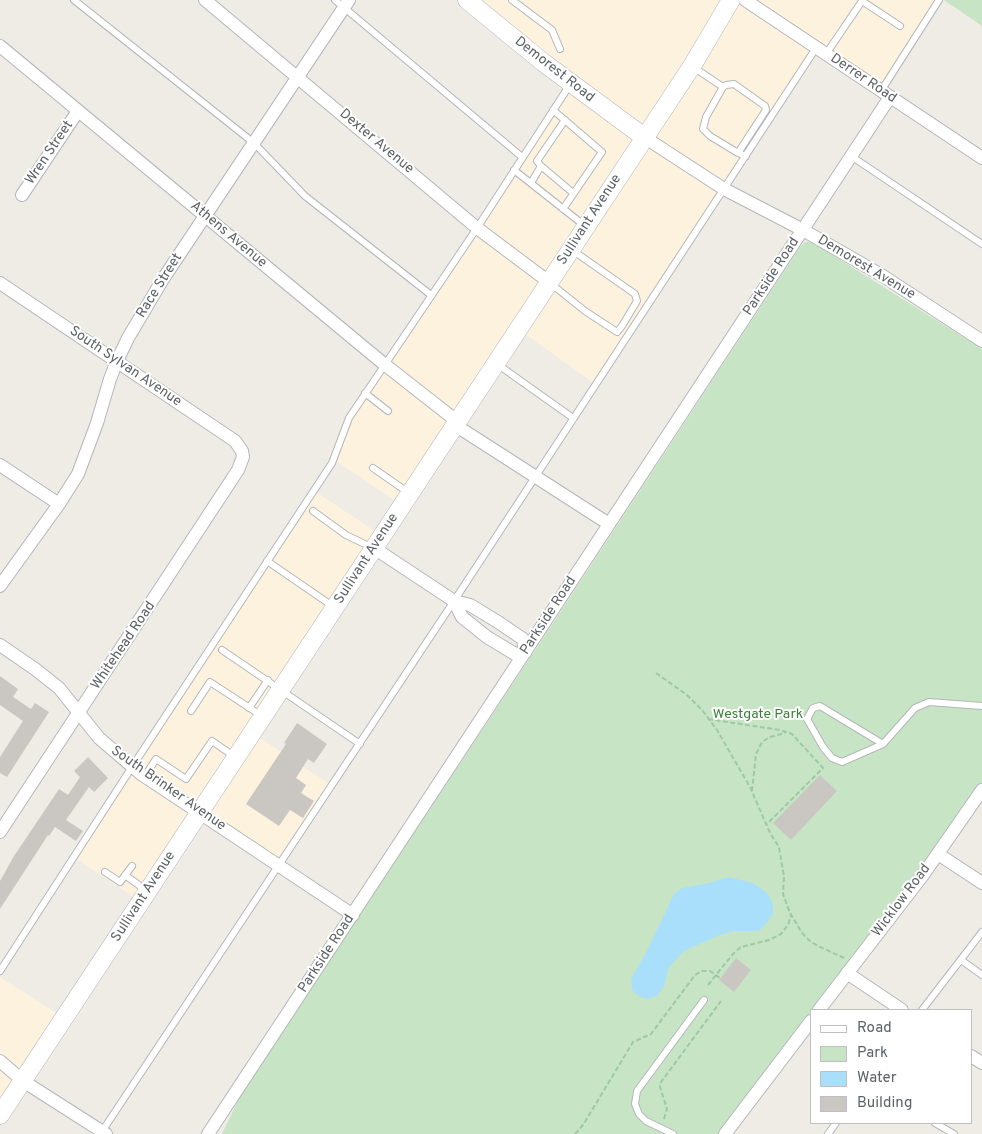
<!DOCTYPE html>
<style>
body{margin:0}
#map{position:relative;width:982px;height:1134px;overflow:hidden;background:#efece6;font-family:Overpass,sans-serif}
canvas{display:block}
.legend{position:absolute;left:810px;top:1009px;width:162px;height:115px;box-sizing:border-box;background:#fff;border:1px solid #bec0c1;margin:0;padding:6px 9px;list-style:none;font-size:15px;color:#5d6265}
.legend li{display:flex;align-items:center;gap:10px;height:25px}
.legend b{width:25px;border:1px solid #bec0c1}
</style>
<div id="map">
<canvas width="982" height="1134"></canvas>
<ul class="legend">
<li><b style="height:6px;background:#fff"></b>Road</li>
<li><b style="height:14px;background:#c7e5c4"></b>Park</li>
<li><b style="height:14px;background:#aadffb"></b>Water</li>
<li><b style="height:14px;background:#cac7c2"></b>Building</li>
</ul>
</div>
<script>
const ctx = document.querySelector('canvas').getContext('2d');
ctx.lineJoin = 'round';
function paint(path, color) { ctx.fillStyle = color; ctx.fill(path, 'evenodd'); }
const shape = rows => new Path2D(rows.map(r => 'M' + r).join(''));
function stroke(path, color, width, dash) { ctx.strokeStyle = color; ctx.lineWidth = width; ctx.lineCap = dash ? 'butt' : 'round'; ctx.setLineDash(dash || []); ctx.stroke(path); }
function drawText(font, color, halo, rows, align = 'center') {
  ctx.font = font + ' Overpass,sans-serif'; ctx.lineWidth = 4; ctx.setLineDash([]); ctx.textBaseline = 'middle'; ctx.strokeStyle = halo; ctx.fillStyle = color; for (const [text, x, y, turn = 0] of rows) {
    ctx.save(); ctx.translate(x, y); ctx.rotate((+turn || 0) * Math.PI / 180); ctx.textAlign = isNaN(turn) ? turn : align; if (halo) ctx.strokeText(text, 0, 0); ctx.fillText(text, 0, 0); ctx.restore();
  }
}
const commercial = shape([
 [466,0,942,0,882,96,816,50,595,384,522,332,403,506,329,456,346,417,481,216,566,84],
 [313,490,384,537,254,734,334,787,279,870,200,817,143,903,71,855],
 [0,977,67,1020,0,1121]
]);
const green = shape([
 [944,0,982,0,982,26],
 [805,242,812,242,982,349,982,782,952,826,718,1134,222,1134,240,1096,561,611,800,247]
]);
const water = shape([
 [728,877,753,883,767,893,773,903,773,914,768,921,759,931,734,931,720,935,684,951,669,967,664,986,658,995,649,999,640,997,632,990,631,979,645,955,674,894,682,888,709,883]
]);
const building = shape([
 [0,676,18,689,13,697,31,709,35,703,49,712,7,777,0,773,0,757,23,721,0,705],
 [297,723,327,744,314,763,308,759,296,778,306,785,301,793,314,801,303,818,290,810,279,826,246,804,286,744,284,743],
 [88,757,108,778,94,792,89,787,66,820,83,831,76,841,55,827,49,836,48,835,0,909,0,881,14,856,59,789,68,795,80,777,74,771],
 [820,775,837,791,791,840,773,823],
 [736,958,751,970,734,992,719,980]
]);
const path = shape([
 [656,673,687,695,703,711,717,730,750,787,770,833,779,847,784,877,783,894,790,913,802,933,810,941,818,946,844,958],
 [708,719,780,730,792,734,823,768,767,824],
 [752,791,756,754,762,742,770,737,785,733],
 [708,985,733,954,741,947,769,940,781,934,788,925,791,915],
 [664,1119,667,1109,660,1087,661,1082,721,1001],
 [575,1134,583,1125,633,1042,651,1034,695,975,702,971,710,971,720,978]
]);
const lane = shape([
 [74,0,254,143,305,196,431,295],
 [335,0,522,157],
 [512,0,552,30,560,49],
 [826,54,862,1,900,26],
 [693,67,723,87],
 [881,91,939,0],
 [553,110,602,152,563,209],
 [565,120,537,161,541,166,573,193],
 [738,153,766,110,765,106,734,84,726,85,723,87,706,117,703,129,710,136,738,153,746,156],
 [851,156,982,244],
 [514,170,585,226],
 [531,183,541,166],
 [550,283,585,311,617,332,622,326,637,301,635,294,572,250],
 [497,364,573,418],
 [365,393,388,411],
 [373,468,409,493],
 [313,511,346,535,373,548],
 [267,561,334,607],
 [222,650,360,744],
 [249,708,268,680],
 [191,711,210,682,262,716],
 [883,744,820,706,813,708,807,719,823,747,832,758,842,762,883,744,915,708,929,702,982,706],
 [145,776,156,759,186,779,212,741,235,757],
 [105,872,120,882,132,866],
 [125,875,147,891],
 [961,960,982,975],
 [0,971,132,767,332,463,349,418,477,228,571,83],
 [922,1010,982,932],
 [935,1123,954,1134],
 [101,1133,454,601,816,48],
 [673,1134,646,1121,639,1114,635,1104,637,1091,704,1000],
 [828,1134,836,1123]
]);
const street = shape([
 [205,0,477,228,549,282],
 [745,0,982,158],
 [0,46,384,364,458,422],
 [644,137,724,189,803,230,883,276,982,341],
 [22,195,78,111],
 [0,283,235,441,242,451,243,457,238,470,0,832],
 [455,425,609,524],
 [0,465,59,504],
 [374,548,454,601,470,605,498,622,523,639,525,653,515,654,487,637,462,617,454,601],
 [0,586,59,504,78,474,97,423,110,379,117,361,128,338,163,279,349,0],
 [0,645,35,669,59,688,99,738,141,774,353,915],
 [938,854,982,883],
 [847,973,902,1010],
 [819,1010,923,875,982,790],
 [971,1056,982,1063],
 [0,1061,23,1081,106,1134],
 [208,1134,890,97],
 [725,1134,811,1021]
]);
const secondary = shape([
 [467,0,544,63,644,137],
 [0,1115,692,66,731,0]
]);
const streetNames = [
 ["Demorest Road",554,70,38],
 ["Derrer Road",863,79,34],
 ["Dexter Avenue",376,142,40],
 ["Wren Street",50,153,-56],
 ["Sullivant Avenue",590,220,-57],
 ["Athens Avenue",228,235,40],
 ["Demorest Avenue",866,268,31],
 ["Parkside Road",772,277,-57],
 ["Race Street",160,286,-58],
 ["South Sylvan Avenue",125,367,34],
 ["Sullivant Avenue",367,559,-57],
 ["Parkside Road",549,616,-57],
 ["Whitehead Road",124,646,-56],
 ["South Brinker Avenue",168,789,35],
 ["Sullivant Avenue",144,897,-57],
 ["Wicklow Road",902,901,-53],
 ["Parkside Road",327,954,-57]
];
const parkNames = [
 ["Westgate Park",758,715]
];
paint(commercial, '#fcf2dd');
paint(green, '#c7e5c4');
paint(water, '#aadffb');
paint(building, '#cac7c2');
stroke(lane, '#b3b6ba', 8);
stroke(street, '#b3b6ba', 14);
stroke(secondary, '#b2b6ba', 19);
stroke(path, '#9ec8a6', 2, [5, 2.5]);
stroke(lane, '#fff', 6);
stroke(street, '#fff', 12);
stroke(secondary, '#fff', 18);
drawText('14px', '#5d6265', '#fff', streetNames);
drawText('14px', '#3d8139', '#fff', parkNames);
</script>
